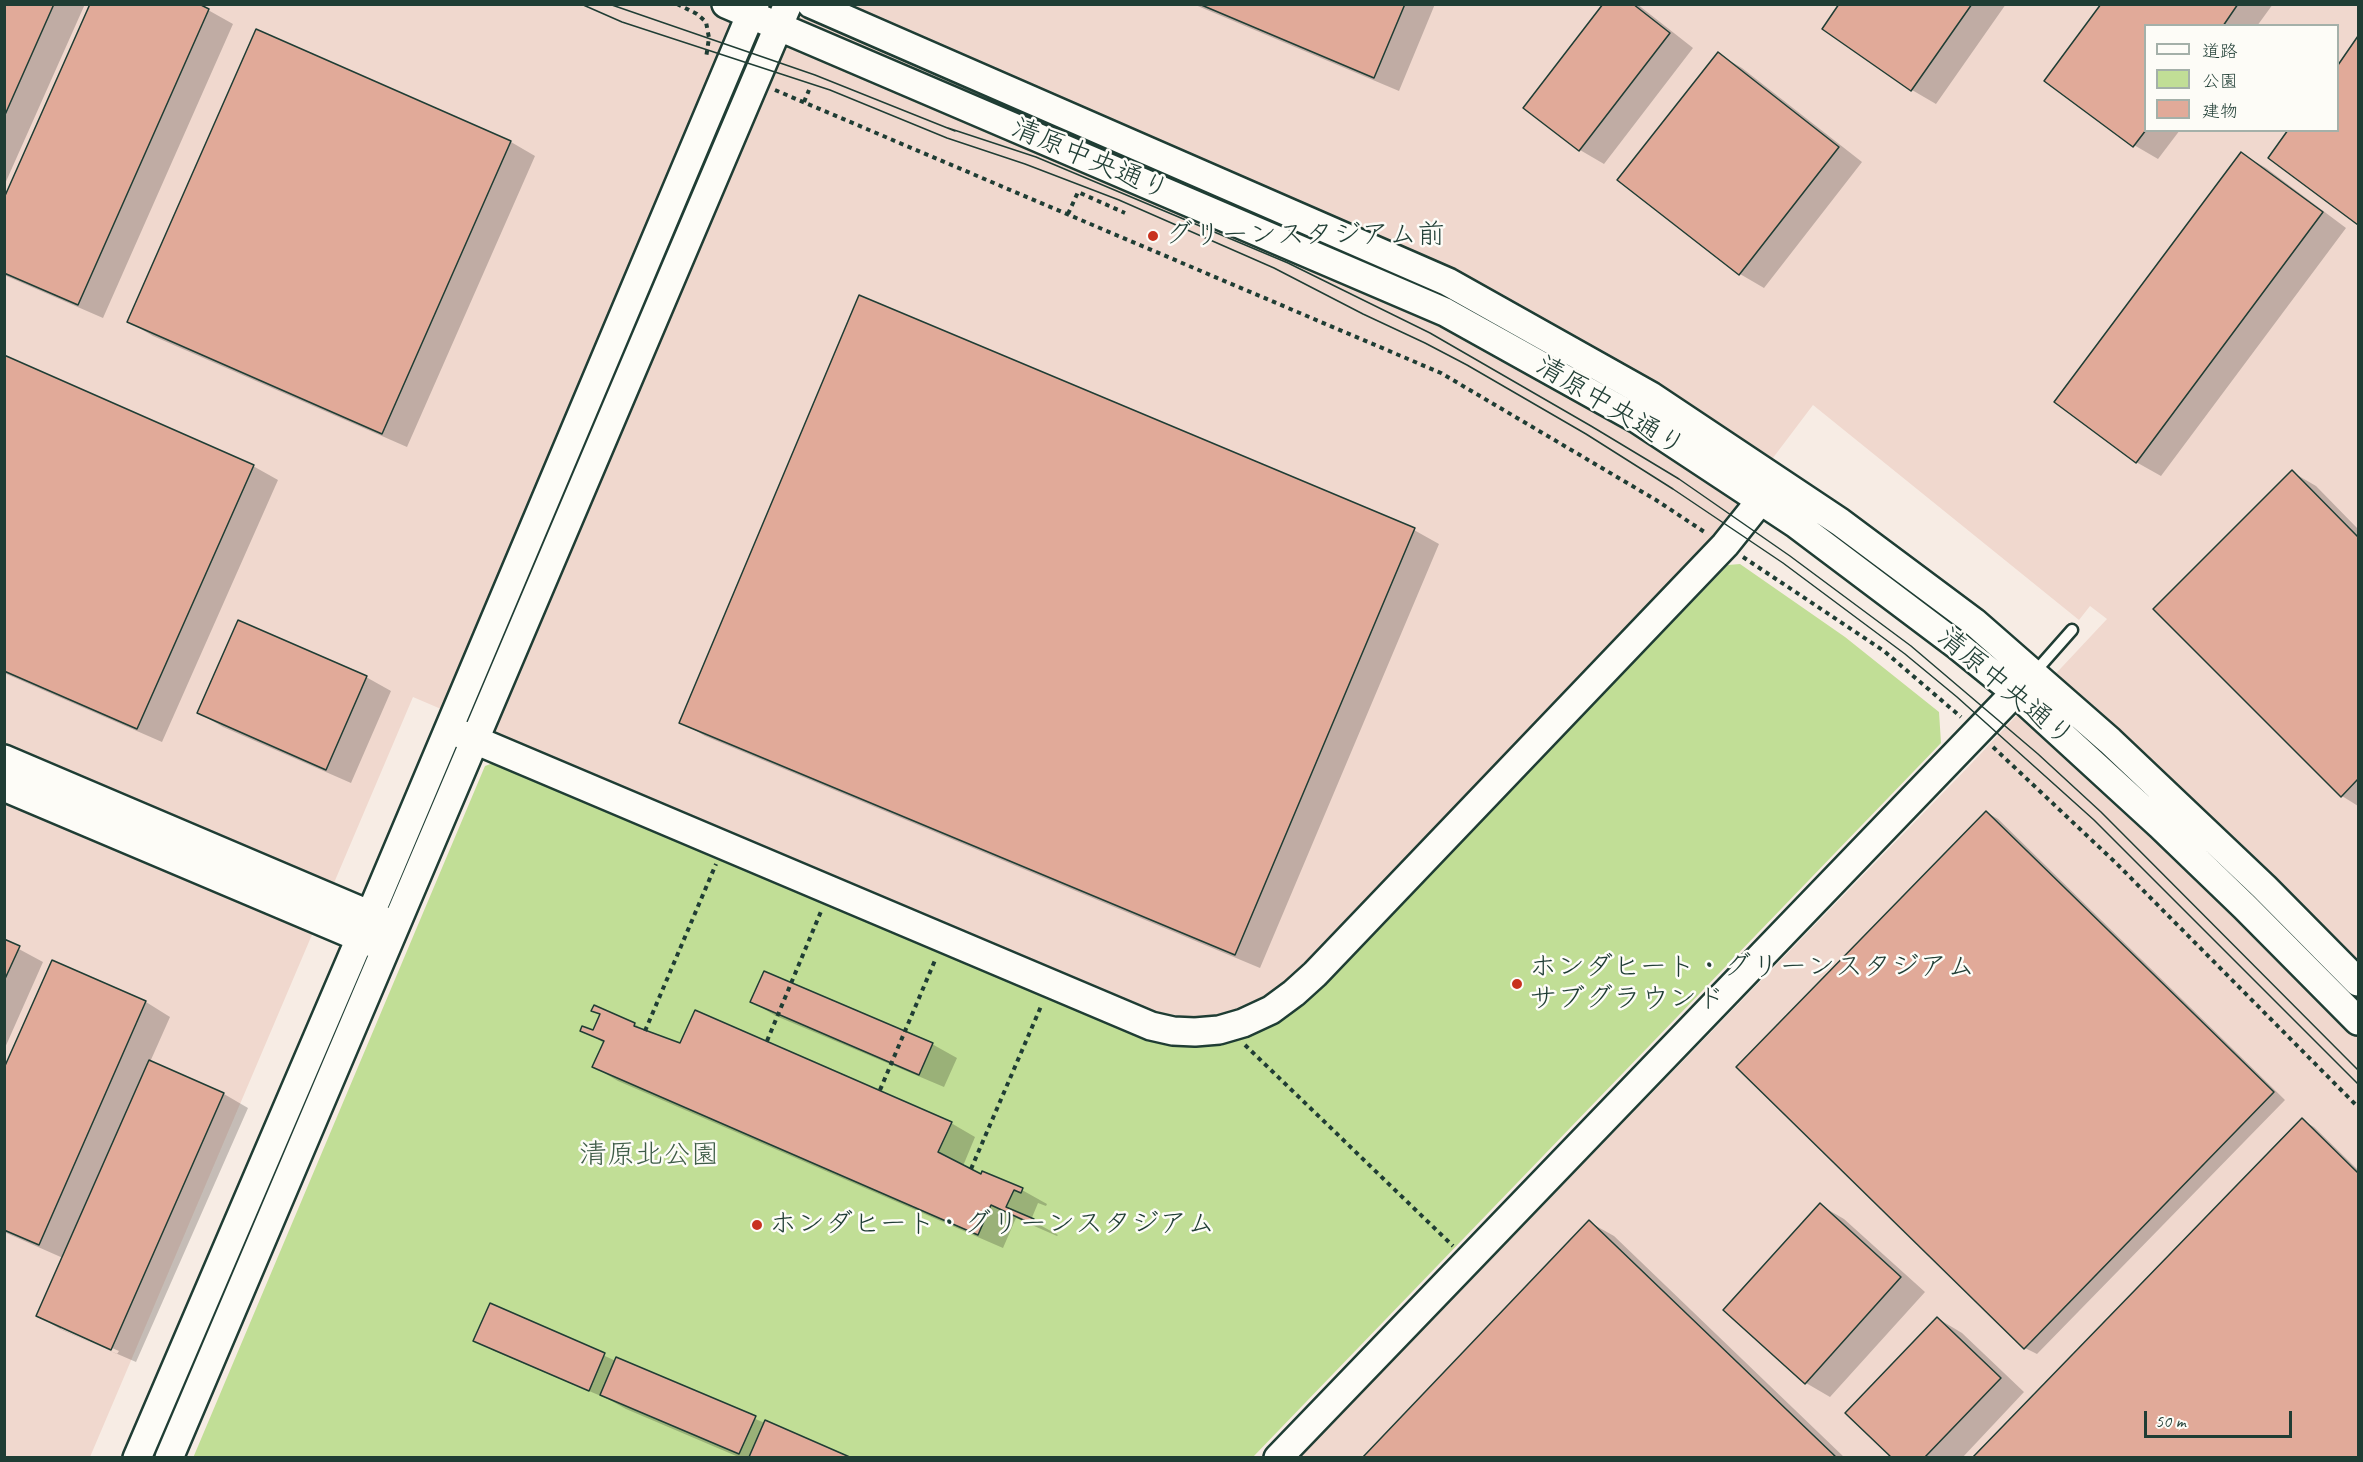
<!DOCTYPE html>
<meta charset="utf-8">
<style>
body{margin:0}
#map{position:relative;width:2363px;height:1462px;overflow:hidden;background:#f7ece4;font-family:Caveat,"Klee One",sans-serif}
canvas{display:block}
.frame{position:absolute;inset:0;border:6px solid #1f3d34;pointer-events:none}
.legend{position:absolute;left:2144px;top:24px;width:195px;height:108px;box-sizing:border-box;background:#fdfcf7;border:2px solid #a4b0a9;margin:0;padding:8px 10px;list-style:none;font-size:18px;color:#1f3d34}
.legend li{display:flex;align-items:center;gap:12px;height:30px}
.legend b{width:30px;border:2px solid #a4b0a9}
.scale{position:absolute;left:2144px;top:1411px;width:148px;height:27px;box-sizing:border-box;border:3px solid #1f3d34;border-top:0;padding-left:8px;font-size:18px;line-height:21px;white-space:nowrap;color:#1f3d34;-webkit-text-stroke:4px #fdfcf7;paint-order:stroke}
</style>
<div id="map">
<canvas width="2363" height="1462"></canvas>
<div class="frame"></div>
<ul class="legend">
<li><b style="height:8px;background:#fdfcf7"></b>道路</li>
<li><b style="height:16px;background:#c1de96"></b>公園</li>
<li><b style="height:16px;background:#e1aa99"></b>建物</li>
</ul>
<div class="scale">50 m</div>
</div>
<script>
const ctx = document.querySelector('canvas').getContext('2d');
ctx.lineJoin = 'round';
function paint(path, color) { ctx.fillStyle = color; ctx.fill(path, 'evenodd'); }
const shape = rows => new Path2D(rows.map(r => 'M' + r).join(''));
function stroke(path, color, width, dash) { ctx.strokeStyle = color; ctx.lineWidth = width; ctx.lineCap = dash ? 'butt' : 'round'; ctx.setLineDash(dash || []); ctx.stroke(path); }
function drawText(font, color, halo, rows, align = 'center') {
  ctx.font = font + ' Caveat,"Klee One",sans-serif'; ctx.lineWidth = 5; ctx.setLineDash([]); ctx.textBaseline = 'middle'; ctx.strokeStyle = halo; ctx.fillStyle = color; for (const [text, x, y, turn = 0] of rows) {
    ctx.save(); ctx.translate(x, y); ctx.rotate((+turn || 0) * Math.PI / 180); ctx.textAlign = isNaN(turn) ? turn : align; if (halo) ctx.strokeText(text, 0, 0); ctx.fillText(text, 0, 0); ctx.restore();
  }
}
const built = shape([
 [5,5,2358,5,2358,1457,1299,1457,1971,764,2107,619,2090,606,2079,620,1813,405,1701,553,1283,985,1257,1003,1230,1014,1198,1018,1147,1011,413,697,90,1457,5,1458],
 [2146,26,2338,26,2338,130,2146,130]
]);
const green = shape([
 [1740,564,1845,637,1939,712,1941,743,1253,1457,193,1458,485,766,496,762,1138,1037,1164,1044,1197,1047,1214,1046,1272,1025,1308,1000,1728,565]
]);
const shadow = shape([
 [4,4,85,4,4,186],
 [1193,4,1435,4,1399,91],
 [1604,4,1637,4,1693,48,1604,164,1580,150],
 [1840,4,2006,4,1936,104,1912,90,1824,28],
 [2103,4,2273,4,2257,26,2146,26,2146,130,2180,130,2158,159,2134,145],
 [208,10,233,24,103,318,4,275,4,201],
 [257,31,511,142,535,156,407,447,153,336,129,322],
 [2358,39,2358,223,2270,158,2338,130,2338,67],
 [1718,54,1742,68,1862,162,1764,288,1740,274],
 [2242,154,2266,168,2346,228,2161,476,2136,462],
 [859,297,1414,530,1439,544,1260,968,705,736,681,722],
 [4,357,253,466,278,480,162,742,4,673],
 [2292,472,2316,486,2358,529,2358,806,2342,796],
 [239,622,366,677,391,691,351,783,223,727,199,713],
 [1986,812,1998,819,2285,1100,2037,1354,2025,1348],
 [4,941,43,962,4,1050],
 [53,962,146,1002,170,1017,150,1062,224,1094,248,1108,136,1362,62,1330,38,1316,63,1258,4,1232,4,1072],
 [61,1326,119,1351,117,1354,61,1329],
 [752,1002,932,1044,957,1058,944,1087,776,1016],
 [634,1024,650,1033,681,1045,951,1123,975,1137,963,1166,982,1176,1022,1190,1047,1204,1046,1206,1038,1203,1031,1220,1058,1235,1057,1236,1016,1218,1003,1248,618,1081,594,1067,604,1043,582,1030,594,1032],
 [2302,1120,2314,1127,2358,1170,2358,1458,1974,1458],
 [1820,1205,1844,1219,1925,1292,1830,1397,1806,1383],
 [1589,1222,1614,1236,1845,1458,1364,1458],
 [490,1305,616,1361,849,1458,741,1458,626,1409,608,1399,494,1351,475,1340],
 [1937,1318,1962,1333,2024,1392,1962,1458,1894,1458]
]);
const building = shape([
 [4,4,54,4,4,117,4,4],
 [90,4,199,4,209,9,78,305,4,273,4,198,90,4],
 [1199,4,1405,4,1374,78,1199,4],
 [1603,4,1633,4,1670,33,1579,151,1523,108,1603,4],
 [1839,4,1972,4,1911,91,1822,29,1839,4],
 [2101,4,2238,4,2223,26,2146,26,2146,130,2133,147,2044,81,2101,4],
 [256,29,511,141,382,434,127,322,256,29],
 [2358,36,2358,225,2268,158,2288,130,2338,130,2338,65,2358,36],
 [1718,52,1839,147,1739,275,1617,180,1718,52],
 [2241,152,2323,212,2136,463,2054,402,2241,152],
 [859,295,1415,528,1235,955,679,723,859,295],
 [4,355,254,465,137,729,4,671,4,355],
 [2292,470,2358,537,2358,779,2341,797,2153,609,2292,470],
 [238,620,367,676,326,770,197,713,238,620],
 [1986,811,2274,1092,2024,1349,1736,1067,1986,811],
 [4,939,20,946,4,981,4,939],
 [52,960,146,1001,39,1245,4,1230,4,1068,52,960],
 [764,971,933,1043,919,1075,750,1002,764,971],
 [594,1005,635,1023,634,1026,680,1043,695,1010,952,1122,938,1152,981,1174,982,1171,1023,1188,1021,1193,1014,1190,1006,1207,1034,1219,1032,1224,991,1205,978,1235,592,1067,604,1041,580,1031,582,1026,593,1030,600,1014,591,1011,594,1005],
 [149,1060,224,1093,111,1350,36,1316,149,1060],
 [2302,1118,2358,1173,2358,1458,1972,1458,2302,1118],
 [1820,1203,1901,1277,1805,1384,1723,1310,1820,1203],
 [1589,1220,1837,1458,1362,1458,1589,1220],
 [490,1303,605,1353,589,1391,473,1341,490,1303],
 [1937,1317,2001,1378,1924,1458,1892,1458,1845,1413,1937,1317],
 [616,1357,756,1416,739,1454,600,1395,616,1357],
 [765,1420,852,1458,749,1457,765,1420]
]);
const path = shape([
 [677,4,697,14,706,22,709,38,706,58],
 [775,90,1441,373,1656,500,1706,533],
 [804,102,809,90],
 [1068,214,1078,192,1125,213],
 [1743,557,1884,651,1961,717],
 [1993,747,2116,863,2358,1107],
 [645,1031,716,864],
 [767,1041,822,909],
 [1245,1045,1453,1246],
 [880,1090,936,958],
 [971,1169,1042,1004]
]);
const service = shape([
 [2034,673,2072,630]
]);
const tertiary = shape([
 [726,4,1445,312,1637,419,1796,524,1958,646,2016,693,2161,826,2245,907,2358,1021],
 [811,4,1448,282,1651,396,1840,522,1974,622,2110,741,2264,887,2358,982],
 [449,729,1151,1026,1173,1031,1195,1032,1219,1030,1243,1023,1271,1010,1294,993,1315,974,1725,545,1761,500],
 [4,759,387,922],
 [4,787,375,944],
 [137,1458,370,915,755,4],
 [169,1458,788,4],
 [1278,1458,2027,680]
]);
const tram = shape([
 [581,4,622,22,830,90,947,138,1025,164,1119,200,1274,268,1363,314,1425,343,1467,365,1586,434,1673,489,1783,563,1905,654,1957,697,2094,820,2358,1084],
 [609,4,815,75,955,131],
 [948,128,1036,157,1288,263,1430,333,1591,426,1679,479,1790,556,1911,646,2038,754,2101,812,2358,1070]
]);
const markers = [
 [1153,236,6,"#c8321e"],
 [1517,984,6,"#c8321e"],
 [757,1225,6,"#c8321e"]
];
const streetNames = [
 ["清原中央通り",1090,160,23],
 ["清原中央通り",1610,407,31],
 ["清原中央通り",2005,688,40]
];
const poiNames = [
 ["グリーンスタジアム前",1165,236],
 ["ホンダヒート・グリーンスタジアム",1529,968],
 ["サブグラウンド",1529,1000],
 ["ホンダヒート・グリーンスタジアム",769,1225]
];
const parkNames = [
 ["清原北公園",649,1156]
];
paint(built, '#f0d8ce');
paint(green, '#c1de96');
paint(shadow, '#0003');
paint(building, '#e1aa99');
stroke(building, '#1f3d34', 1.5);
stroke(service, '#1f3d34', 15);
stroke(tertiary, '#1f3d34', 32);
stroke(path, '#1f3d34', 4, [4.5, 4.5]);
stroke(service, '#fdfcf7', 10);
stroke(tertiary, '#fdfcf7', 27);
stroke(tram, '#1f3d34', 1.5);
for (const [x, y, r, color] of markers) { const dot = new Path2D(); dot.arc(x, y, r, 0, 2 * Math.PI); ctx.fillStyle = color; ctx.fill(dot); stroke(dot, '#fdfcf7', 2); }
drawText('28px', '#1f3d34', '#fdfcf7', streetNames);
drawText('28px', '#1f3d34', '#fdfcf7', poiNames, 'left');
drawText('28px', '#3f5d48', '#fdfcf7', parkNames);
</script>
